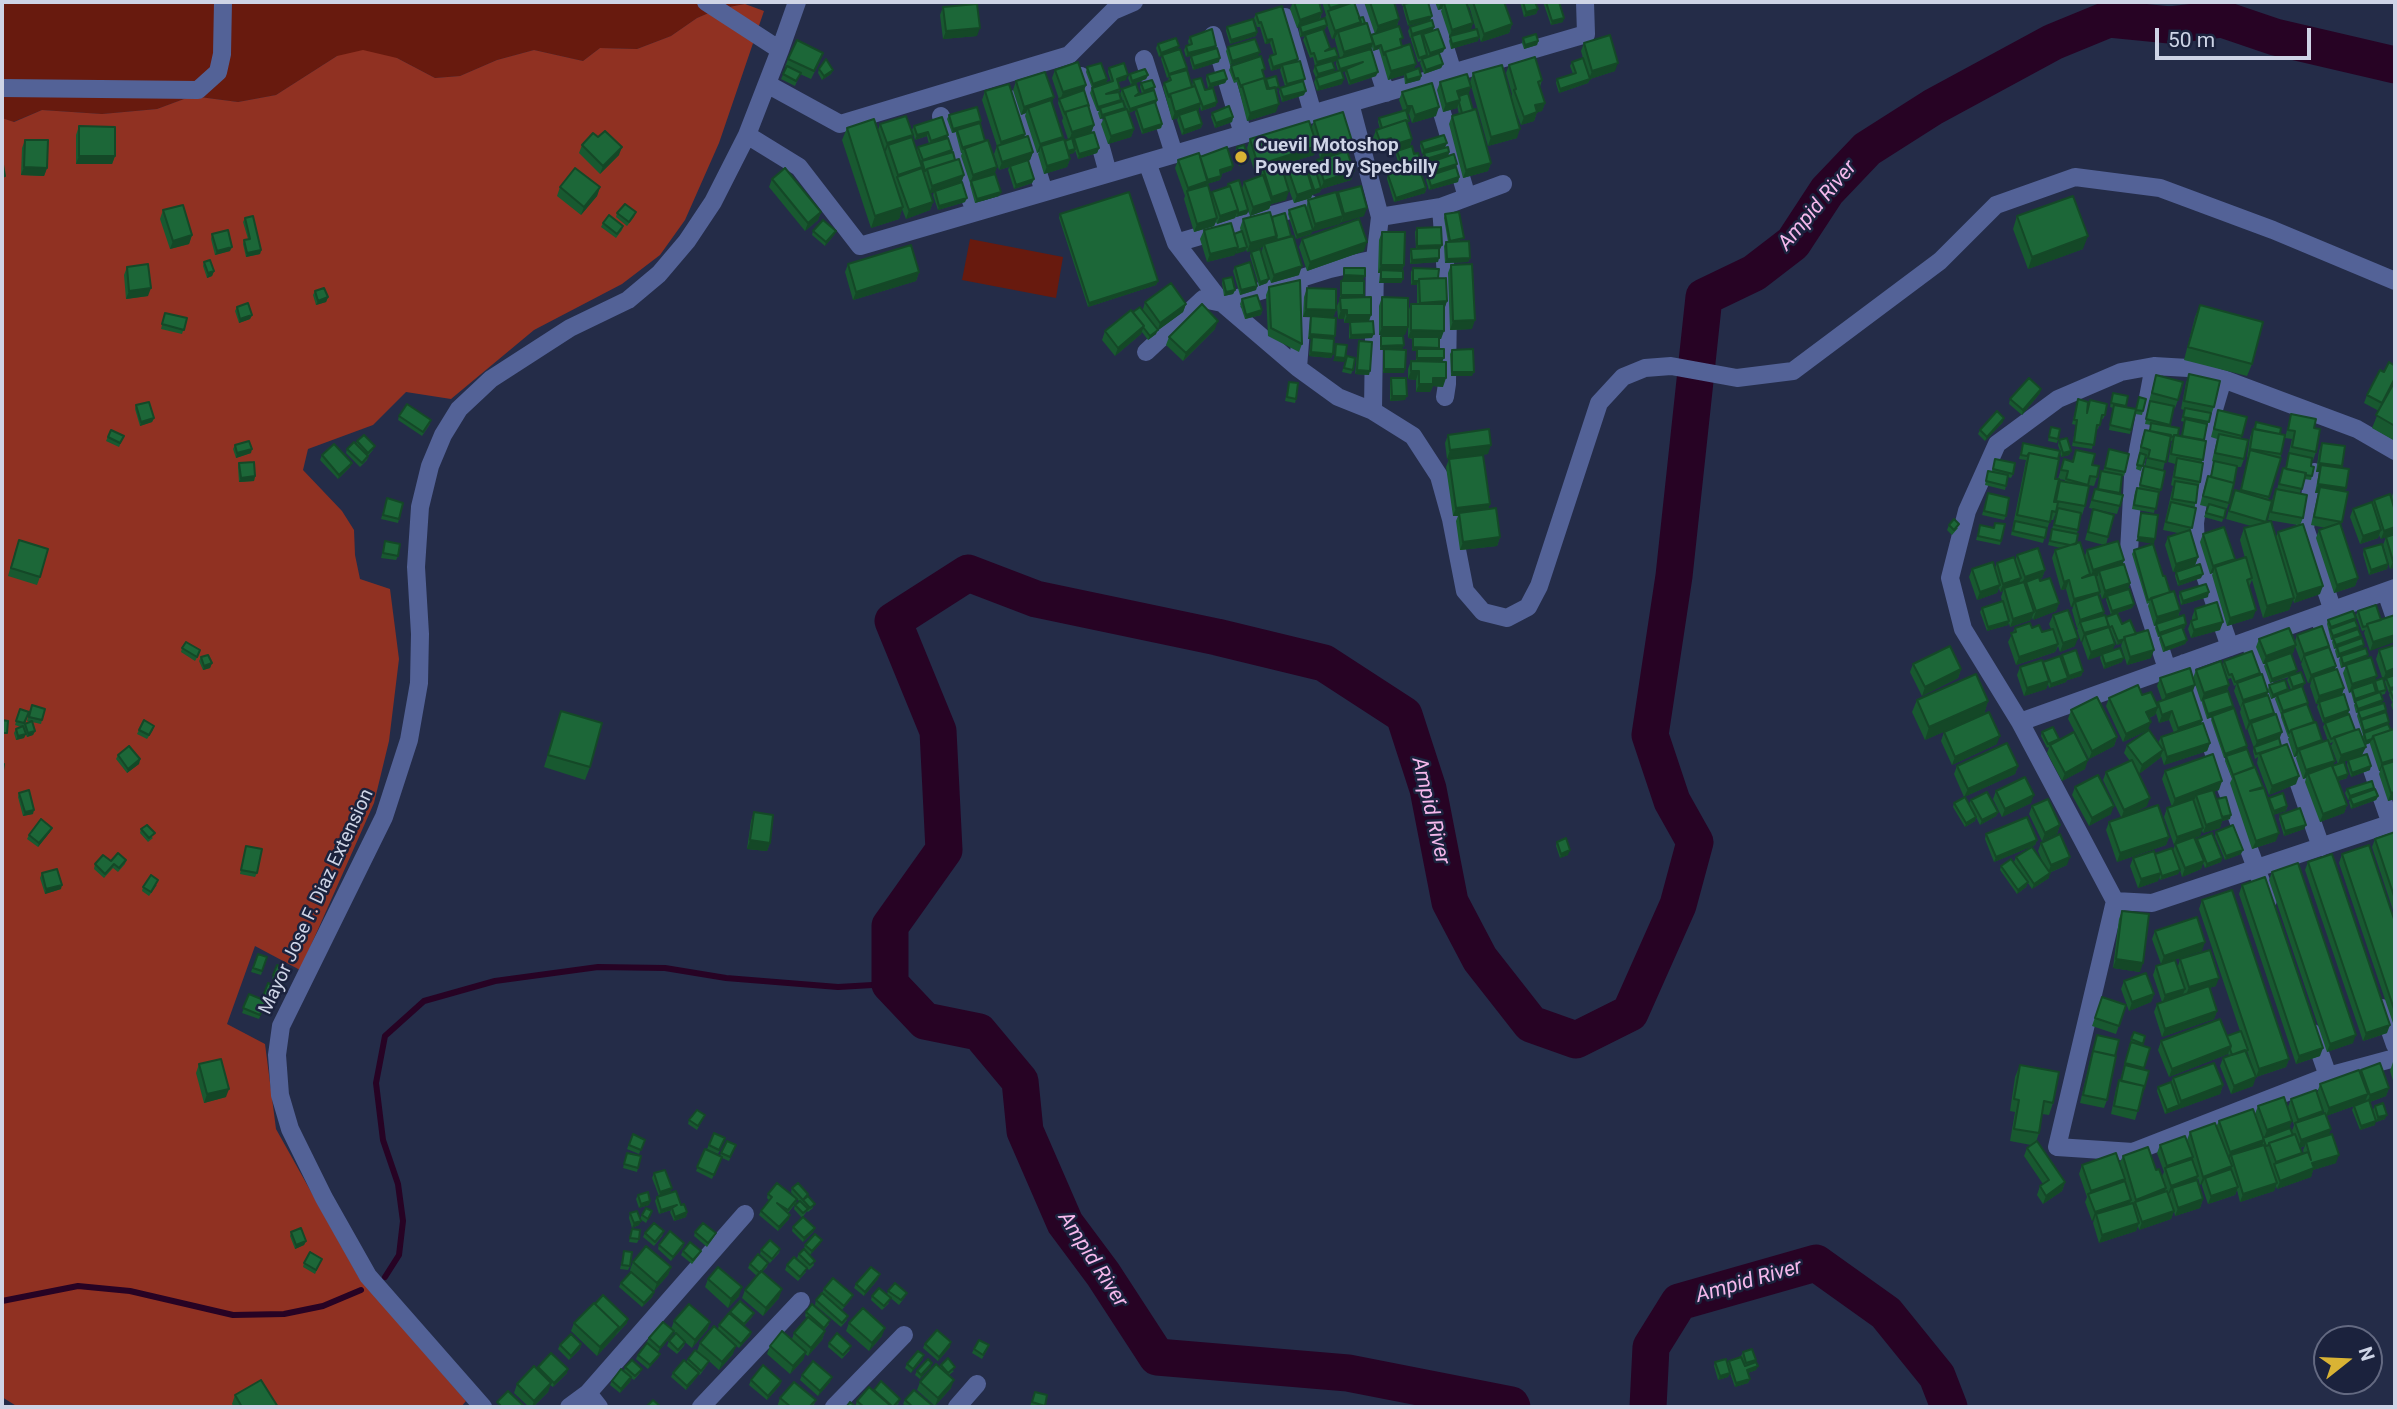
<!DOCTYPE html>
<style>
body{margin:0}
#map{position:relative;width:2397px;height:1409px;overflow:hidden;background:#242c48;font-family:Roboto,sans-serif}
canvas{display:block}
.frame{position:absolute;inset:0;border:4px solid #ced4e6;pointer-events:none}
.north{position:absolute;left:2313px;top:1325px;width:70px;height:70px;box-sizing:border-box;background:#1b223d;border:2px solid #636981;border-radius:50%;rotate:72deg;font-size:19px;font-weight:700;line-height:28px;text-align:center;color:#ced4e6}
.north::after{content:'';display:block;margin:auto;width:24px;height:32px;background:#d9b334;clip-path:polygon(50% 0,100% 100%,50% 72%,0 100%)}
.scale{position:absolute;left:2155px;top:28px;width:156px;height:32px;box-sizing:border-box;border:4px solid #ced4e6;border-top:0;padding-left:9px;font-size:21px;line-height:24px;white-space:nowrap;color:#ced4e6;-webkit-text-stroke:5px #1b223d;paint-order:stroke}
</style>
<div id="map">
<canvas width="2397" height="1409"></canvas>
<div class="frame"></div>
<div class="north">N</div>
<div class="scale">50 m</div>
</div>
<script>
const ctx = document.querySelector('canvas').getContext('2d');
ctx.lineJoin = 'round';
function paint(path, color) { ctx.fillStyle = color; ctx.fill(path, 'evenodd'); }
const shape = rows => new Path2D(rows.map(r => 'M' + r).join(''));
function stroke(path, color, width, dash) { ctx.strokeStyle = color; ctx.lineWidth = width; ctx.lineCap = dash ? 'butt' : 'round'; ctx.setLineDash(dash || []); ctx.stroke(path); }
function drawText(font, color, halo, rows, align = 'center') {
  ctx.font = font + ' Roboto,sans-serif'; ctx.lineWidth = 5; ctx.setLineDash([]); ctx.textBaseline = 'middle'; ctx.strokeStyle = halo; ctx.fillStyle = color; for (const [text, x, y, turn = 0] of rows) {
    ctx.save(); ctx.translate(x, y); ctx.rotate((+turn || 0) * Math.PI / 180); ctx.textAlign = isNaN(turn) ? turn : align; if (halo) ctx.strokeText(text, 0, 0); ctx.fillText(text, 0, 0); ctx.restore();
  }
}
const green = shape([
 [2,2,746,2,745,4,718,9,697,18,671,36,637,49,600,48,583,61,534,50,497,60,460,76,435,78,397,58,337,56,276,95,238,102,192,96,157,109,102,114,42,110,13,122,2,118],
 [970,239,1063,257,1056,298,962,280]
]);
const forest = shape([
 [745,4,764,11,719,143,685,220,660,255,622,284,534,330,451,399,406,392,373,425,308,449,303,470,342,511,354,530,355,555,360,579,390,589,399,659,389,741,374,803,300,970,255,946,227,1024,265,1044,276,1129,358,1276,466,1401,461,1407,18,1407,2,1397,2,118,14,122,42,110,102,114,157,109,192,96,238,102,276,95,337,56,363,50,397,58,435,78,460,76,497,60,534,50,583,61,600,48,637,49,671,36,697,18,718,9]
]);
const stream = shape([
 [385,1277,399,1255,403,1221,398,1184,383,1140,376,1083,385,1036,424,1001,495,981,598,967,665,968,726,978,838,987,890,984],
 [2,1301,78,1286,130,1291,233,1315,284,1314,323,1306,361,1290]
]);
const river = shape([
 [1512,1407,1511,1405,1348,1373,1157,1357,1103,1274,1065,1223,1025,1131,1020,1081,979,1032,925,1021,890,984,890,926,944,850,938,731,893,621,968,573,1036,599,1217,637,1324,663,1404,715,1428,789,1450,902,1480,959,1531,1024,1576,1040,1630,1013,1678,905,1695,842,1672,801,1650,735,1674,576,1704,297,1754,273,1793,243,1827,191,1867,149,1933,107,2053,42,2109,19,2170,25,2222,19,2275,37,2395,65],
 [1648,1407,1651,1347,1679,1302,1816,1263,1886,1313,1937,1376,1949,1407]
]);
const minor = shape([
 [706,2,780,50],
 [1356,2,1386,93],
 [1431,2,1453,73],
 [1285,17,1313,114],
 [1213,35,1243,134],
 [1144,59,1174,154],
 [1081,76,1108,173],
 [1432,79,1467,197],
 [767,84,840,124,1069,55,1113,11,1134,2],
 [2,88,198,90,218,72,222,54,223,2],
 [1015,99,1044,192],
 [1350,103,1380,217,1441,207,1503,184],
 [941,116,975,212],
 [747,135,799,167,860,246,1586,34,1585,2],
 [1147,162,1176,243,1222,303,1298,368,1338,397,1373,411,1413,436,1439,476,1451,519,1465,591,1483,612,1507,618,1528,607,1539,586,1599,403,1623,377,1645,368,1671,366,1737,378,1793,371,1940,261,1996,205,2075,177,2160,188,2273,230,2395,281],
 [1441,207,1448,304,1447,384,1445,397],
 [1176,243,1310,204],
 [1298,281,1302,316,1298,368],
 [1146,352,1203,299,1222,303,1330,269,1375,259],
 [2154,366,2133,477,2129,552,2167,669],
 [2223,379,2207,433,2211,450,2209,465,2199,495,2195,523,2196,550,2230,647],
 [1373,411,1375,259,1380,217],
 [2395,451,2357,429,2223,379,2188,368,2154,366,2121,372,2058,399,1997,444,1967,511,1950,578,1963,629,2020,722,2115,901,2057,1147,2133,1152,2328,1076,2395,1058],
 [2314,472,2305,528,2333,611],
 [2386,592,2395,618],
 [2322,626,2391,824],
 [2249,640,2321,847],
 [2184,663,2219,769,2268,900],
 [2020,722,2395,588],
 [2115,901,2152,903,2395,822],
 [2382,1008,2395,1045],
 [2313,1033,2328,1076],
 [588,1393,599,1407],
 [483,1407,368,1276,324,1198,290,1129,280,1095,277,1055,281,1026,384,817,409,740,419,683,420,634,416,567,420,507,430,466,443,435,459,409,491,379,570,328,628,300,659,274,687,241,713,202,747,135,780,50,797,2],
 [569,1407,588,1393,745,1214],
 [701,1407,801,1301],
 [834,1407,904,1335],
 [957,1407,977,1384]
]);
const wall = shape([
 [1293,2,1319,2,1322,12,1320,20,1325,18,1326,15,1322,2,1356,2,1355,5,1359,18,1370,35,1375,34,1364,2,1394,2,1399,19,1397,26,1401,42,1414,70,1421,76,1420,80,1405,84,1404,75,1388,80,1379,49,1373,51,1372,47,1371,49,1376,76,1349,85,1345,73,1346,71,1342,72,1342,84,1317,91,1314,82,1316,78,1313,71,1315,66,1313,57,1310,58,1303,40,1305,36,1300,37,1299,30,1300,27,1297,28,1290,9],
 [1327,25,1332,39,1335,38,1335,40,1340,58,1337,59,1336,64,1338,71,1334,72,1333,62,1336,61,1338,56,1329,50,1330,48,1323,30,1325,29],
 [1401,2,1428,2,1432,16,1430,20,1408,26,1403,8,1404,5,1402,6],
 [1435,2,1466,2,1473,23,1470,31,1476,30,1470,9,1470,7,1469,8,1467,2,1504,2,1512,24,1509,33,1481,42,1479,37,1478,41,1451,49,1449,41,1450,38,1441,11,1442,9,1438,10],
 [1520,2,1535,2,1538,9,1536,14,1524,17],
 [1543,2,1559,2,1563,22,1551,25],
 [943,7,977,36,943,39,940,15],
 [1256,14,1298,59,1297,61,1303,83,1304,95,1282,102,1279,92,1280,88,1285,86,1280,70,1281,68,1271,71,1268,60,1270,56,1274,55,1270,43,1265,44,1260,27,1257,27,1254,18],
 [1227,27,1257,32,1256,36,1230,44,1226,31],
 [1410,27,1433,31,1443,52,1439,53,1443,64,1441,68,1424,74,1420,63,1421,61,1418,62,1411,40,1411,38,1410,38,1408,31],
 [1190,37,1216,46,1215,49,1219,62,1193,70,1190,60,1191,56,1199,54,1186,57,1184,50,1186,46,1189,45,1188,41],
 [1523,38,1538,41,1537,45,1524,49,1522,43],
 [1584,43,1615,71,1590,79,1588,83,1559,93,1556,83,1557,79,1573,74,1570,66,1572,62,1583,58,1581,51],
 [1158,44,1179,46,1177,50,1192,87,1193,80,1205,90,1216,106,1201,111,1200,106,1198,111,1202,124,1201,128,1182,135,1177,120,1178,118,1172,120,1163,87,1164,83,1168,81,1169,77,1167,78,1161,59,1162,56,1159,57,1156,48],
 [1228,47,1258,56,1230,65,1226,51],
 [788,59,820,61,811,79,800,74,795,86,781,79,786,68,785,67],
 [1509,65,1542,80,1540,87,1545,103,1542,111,1537,112,1534,121,1521,125,1511,99,1517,138,1488,146,1470,82,1473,73,1511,98,1512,94,1506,73],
 [1231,66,1263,73,1265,82,1266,79,1278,91,1276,92,1276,112,1247,121,1237,82,1234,83,1229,70],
 [1087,67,1107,79,1106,83,1092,88,1086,72],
 [1109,68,1126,80,1118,82,1120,89,1119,92,1121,102,1124,110,1127,109,1120,94,1122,89,1139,95,1142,94,1140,87,1141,83,1155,87,1154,90,1157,100,1156,104,1162,124,1161,128,1142,134,1135,113,1136,110,1129,113,1134,129,1131,137,1108,144,1101,124,1104,118,1100,119,1098,113,1099,111,1097,111,1090,93,1092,88,1111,82,1108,72],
 [819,69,833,70,831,74,822,80,818,73],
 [1055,70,1086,85,1084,90,1094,125,1091,133,1099,148,1097,153,1078,159,1075,150,1074,153,1069,154,1070,159,1067,167,1044,174,1038,154,1039,152,1037,153,1025,116,1026,113,1021,115,1013,90,1016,81,1054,97,1052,102,1063,137,1062,139,1065,141,1068,139,1062,121,1063,118,1058,103,1059,99,1052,78],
 [1130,74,1148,75,1146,79,1131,85,1128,78],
 [1207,75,1227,79,1225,83,1208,88,1206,79],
 [1440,82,1471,87,1468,94,1491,163,1488,171,1463,178,1449,124,1452,116,1459,114,1457,106,1457,108,1443,112,1437,90],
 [985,91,1025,134,1024,137,1033,152,1030,160,1028,161,1034,179,1032,183,1014,189,1008,170,1009,167,999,170,994,154,997,146,982,100],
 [1402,92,1436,116,1412,123,1409,114,1407,114,1409,121,1407,124,1412,139,1410,146,1421,162,1418,167,1426,188,1425,193,1394,202,1387,179,1388,175,1397,171,1395,167,1397,162,1398,162,1396,155,1397,152,1390,154,1388,146,1377,149,1373,138,1376,130,1380,129,1378,122,1379,118,1403,111,1399,100],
 [1212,113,1233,117,1232,122,1215,128,1211,117],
 [949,115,980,124,1001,192,999,196,975,203,970,185,970,183,961,156,962,153,961,153,956,134,956,132,952,133,947,119],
 [1314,121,1352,141,1349,149,1320,158,1317,147,1314,155,1281,165,1285,177,1288,169,1315,167,1317,160,1354,171,1351,180,1321,189,1320,192,1312,195,1311,198,1294,203,1286,182,1286,200,1271,204,1269,209,1250,216,1248,210,1247,214,1236,217,1236,216,1235,218,1217,224,1216,222,1214,226,1194,232,1184,199,1185,196,1175,168,1178,160,1200,157,1232,170,1221,174,1221,176,1220,180,1207,184,1211,195,1212,192,1227,187,1228,184,1242,189,1244,182,1260,176,1262,171,1255,173,1247,148,1250,139,1311,129],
 [880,124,913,135,912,137,917,151,918,147,929,144,927,136,915,140,912,130,914,126,948,135,947,138,952,150,951,152,961,183,965,202,938,210,933,195,934,192,930,193,933,202,930,210,906,219,902,209,899,219,871,228,842,140,847,128,878,130],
 [79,126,115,156,112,164,76,164,76,135],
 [25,140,47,168,44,176,21,175,22,148],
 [1421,142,1447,143,1445,147,1449,152,1448,156,1456,167,1459,177,1458,182,1429,190,1426,180,1427,177,1426,177,1423,168,1425,164,1443,158,1424,164,1422,157,1424,154,1422,154,1420,146],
 [582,145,619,155,600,174,579,153],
 [1237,147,1249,159,1247,163,1239,166,1235,151],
 [772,179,821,212,818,220,805,231,769,187],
 [560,187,600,187,597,196,581,215,557,196],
 [1338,192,1364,216,1341,222,1340,224,1312,231,1311,234,1296,239,1288,214,1289,210,1306,208,1308,200,1337,195],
 [163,210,192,235,189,244,170,249,160,219],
 [636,212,634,217,627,226,616,217,617,213],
 [1060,214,1158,281,1156,285,1088,307,1059,218],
 [1445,214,1470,258,1468,262,1445,263,1444,246,1446,242,1448,242,1444,218],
 [2017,216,2083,249,2028,269,2013,229],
 [1272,217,1299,275,1271,283,1261,253,1263,247,1247,252,1246,249,1245,251,1235,253,1235,255,1207,262,1200,239,1204,230,1234,234,1241,232,1240,228,1243,219],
 [245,218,261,250,260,254,246,257,243,244,244,240,248,239,243,222],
 [603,223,623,226,622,230,616,238,601,227],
 [1417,228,1442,245,1440,249,1439,249,1438,262,1410,264,1410,253,1411,249,1416,249,1415,232],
 [813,231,836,231,834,235,825,246,812,235],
 [1382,232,1404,265,1402,271,1403,279,1401,283,1379,283,1380,273,1378,273,1379,240],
 [212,234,230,251,215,255,211,239],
 [1302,239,1364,251,1307,271,1299,247],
 [1251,252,1269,279,1267,283,1259,286,1250,256],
 [204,262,214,271,212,276,207,278,203,266],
 [848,264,919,272,916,281,853,300,845,272],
 [1451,265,1472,329,1450,330,1448,273],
 [127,267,148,296,126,299,124,275],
 [1235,267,1257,286,1256,290,1240,295,1233,271],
 [1413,268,1438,278,1447,301,1444,309,1441,339,1439,339,1438,349,1443,362,1443,387,1433,386,1430,392,1416,392,1416,380,1408,379,1408,369,1411,361,1416,361,1416,351,1412,351,1413,339,1408,338,1408,312,1411,304,1417,304,1417,285,1411,285,1411,272],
 [1223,279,1235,290,1233,294,1224,296,1222,283],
 [1341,281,1364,295,1363,297,1371,315,1369,321,1372,338,1349,339,1349,326,1350,323,1344,323,1344,319,1338,319,1337,306,1340,299,1340,285],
 [1269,287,1302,344,1299,352,1268,336,1266,295],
 [1307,288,1336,310,1333,318,1334,339,1333,354,1331,358,1309,356,1311,339,1308,339,1310,317,1303,317,1304,297],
 [315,291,328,297,326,302,316,305,313,295],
 [1382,297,1405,335,1379,335,1379,306],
 [1242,299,1262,310,1261,315,1245,319,1240,304],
 [1145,302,1186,304,1183,312,1157,331,1156,334,1148,340,1142,332,1141,334,1115,356,1102,340,1105,331,1133,312,1143,309],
 [2200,305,2252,364,2247,376,2184,360,2195,317],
 [237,307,252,315,250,319,239,323,235,311],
 [165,313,187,318,182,334,161,329],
 [1215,329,1183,361,1166,345,1169,337],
 [1381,336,1404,345,1402,349,1404,373,1383,373,1383,353,1384,350,1380,350,1380,340],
 [1359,341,1369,375,1355,374,1358,345],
 [1452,350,1472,376,1451,376,1450,354],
 [1347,356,1353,370,1351,374,1342,372],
 [2395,366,2395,441,2372,428,2379,411,2364,403,2367,395,2384,372],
 [2189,374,2214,407,2211,415,2210,415,2204,440,2200,482,2198,489,2190,532,2198,557,2195,565,2173,572,2165,545,2168,537,2178,533,2163,530,2173,486,2171,485,2175,464,2168,462,2172,441,2170,440,2163,470,2161,490,2158,494,2154,513,2132,509,2135,492,2137,488,2139,488,2142,470,2144,466,2145,466,2147,458,2145,457,2141,471,2136,469,2142,438,2145,430,2149,431,2151,425,2145,424,2150,401,2149,401,2156,375,2178,400,2175,408,2174,407,2169,426,2178,435,2181,436,2185,422,2181,421,2184,410,2181,409,2186,383],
 [1391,378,1405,400,1390,401,1390,382],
 [1289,382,1296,399,1295,403,1285,401],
 [2040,393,2022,415,2009,404,2010,399],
 [2113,393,2128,396,2125,407,2131,430,2130,434,2109,430,2113,408,2110,407],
 [2139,397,2143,411,2142,415,2135,414],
 [2078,399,2088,408,2105,415,2103,419,2101,419,2098,429,2096,429,2092,449,2072,446,2076,425,2072,424],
 [136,405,154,418,152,422,140,426,135,409],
 [2218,410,2247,417,2241,438,2244,459,2241,467,2237,467,2229,503,2222,522,2204,517,2208,507,2200,505,2205,485,2208,476,2210,477,2214,462,2212,461,2217,439,2211,437],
 [2291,414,2314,428,2316,452,2313,460,2312,460,2311,466,2312,476,2311,480,2304,479,2300,493,2303,518,2300,525,2320,594,2294,603,2293,599,2289,610,2263,618,2252,580,2249,587,2253,618,2227,626,2212,575,2213,573,2210,574,2200,542,2203,534,2235,559,2234,561,2245,558,2240,540,2244,528,2251,526,2226,519,2235,490,2240,491,2248,457,2247,457,2250,437,2256,422,2280,434,2281,458,2268,500,2266,522,2276,537,2278,532,2298,525,2268,520,2273,497,2276,489,2277,489,2283,468,2285,469,2292,439,2285,438],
 [399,416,430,424,422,436,398,420],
 [2003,422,1985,441,1978,434,1980,430],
 [2051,427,2058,439,2057,443,2048,441],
 [111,430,124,436,119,447,106,441],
 [1448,435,1488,454,1447,459,1445,443],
 [2059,440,2071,451,2069,455,2061,457,2060,452,2055,479,2057,489,2060,481,2064,482,2065,480,2058,479,2064,459,2072,461,2076,450,2092,465,2097,477,2094,486,2088,485,2087,486,2085,506,2082,515,2081,514,2077,534,2076,544,2085,556,2087,550,2104,545,2085,540,2093,509,2108,537,2106,545,2124,560,2122,565,2130,583,2128,589,2134,604,2132,608,2117,613,2122,624,2136,634,2151,658,2127,665,2121,646,2122,643,2117,645,2111,631,2115,644,2112,651,2122,662,2104,669,2100,658,2101,655,2088,660,2082,643,2083,641,2081,642,2077,630,2078,628,2077,628,2072,610,2073,607,2071,607,2066,589,2061,590,2052,558,2055,550,2061,548,2048,545,2057,510,2053,520,2050,520,2043,543,2011,535,2026,460,2019,459,2023,443,2060,451,2058,445],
 [2100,593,2102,599,2107,597,2106,600,2111,615,2106,617,2103,615,2104,612,2099,596],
 [357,441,373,450,368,456,367,460,360,467,346,453,347,449,356,444],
 [2322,443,2342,468,2345,491,2341,525,2358,578,2355,586,2334,593,2316,538,2319,530,2326,528,2311,525,2318,493,2315,493,2319,472,2316,472,2319,451],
 [235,445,251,453,236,458,233,449],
 [2109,449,2125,472,2124,476,2122,476,2119,494,2123,495,2117,514,2089,508,2095,489,2097,490,2100,475,2101,471,2103,472],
 [322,455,350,467,338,479,320,460],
 [1449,459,1490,504,1488,509,1500,537,1497,546,1460,550,1456,521,1458,516,1453,516,1446,467],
 [1995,459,2013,474,2011,478,2008,477,2005,490,1985,485,1988,471,1992,471],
 [239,463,255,476,254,481,239,482,238,467],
 [1988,493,2006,516,2004,520,1982,515],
 [2393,493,2395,493,2395,567,2390,569,2383,545,2386,537,2381,539,2379,535,2378,538,2360,544,2350,517,2353,509,2372,503,2374,500,2391,499],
 [387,498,403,503,398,523,381,519],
 [1949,525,1958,528,1952,535,1947,530],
 [1980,525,2001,541,2000,545,1976,540],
 [385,541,398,556,396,560,381,558],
 [16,548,40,577,37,585,8,576],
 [2364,549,2388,564,2387,569,2369,575,2363,554],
 [2134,550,2163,576,2180,610,2178,617,2185,628,2183,629,2187,640,2185,644,2163,652,2159,639,2160,636,2158,637,2155,628,2156,625,2154,626,2148,606,2149,603,2147,604,2132,554],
 [2017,555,2045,570,2042,578,2040,579,2059,603,2056,611,2033,620,2032,617,2031,620,2010,627,2009,623,2008,625,1987,631,1980,612,1982,608,2002,601,2001,597,2003,591,2000,592,1999,588,1997,593,1977,600,1969,577,1972,569,1995,568,1997,563,2015,561],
 [2176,572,2201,578,2178,586,2175,576],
 [2180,592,2208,597,2181,605,2179,596],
 [2195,609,2220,630,2191,638,2188,629,2191,621,2192,620,2192,617],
 [2358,611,2381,620,2395,615,2370,651,2364,633,2365,630,2362,631,2356,615],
 [2053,615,2075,646,2060,652,2058,646,2055,652,2016,665,2008,642,2015,628,2032,628,2042,632,2051,629,2049,624],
 [2356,618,2355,620,2358,627,2357,629,2363,649,2375,681,2386,690,2385,694,2381,695,2382,703,2386,710,2385,712,2388,725,2395,799,2388,801,2379,774,2380,771,2379,771,2370,744,2370,743,2365,745,2362,755,2338,764,2331,746,2333,742,2329,744,2323,727,2325,723,2355,730,2362,737,2363,735,2357,716,2358,712,2356,713,2354,705,2355,703,2354,703,2351,692,2349,693,2343,673,2346,666,2341,668,2339,660,2340,657,2337,658,2335,651,2336,648,2334,649,2332,642,2333,639,2331,640,2327,624,2328,620],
 [2297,635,2328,648,2336,666,2335,669,2344,688,2342,695,2349,710,2348,714,2323,723,2317,707,2318,704,2316,704,2310,686,2311,682,2308,683,2301,664,2302,662,2301,662,2295,646,2293,653,2291,654,2295,673,2303,687,2302,688,2308,703,2307,705,2314,722,2322,740,2321,742,2335,761,2333,765,2347,778,2338,781,2347,805,2344,813,2320,822,2305,782,2306,778,2303,779,2296,758,2297,756,2294,757,2288,739,2289,737,2288,737,2281,717,2281,715,2275,699,2276,697,2271,699,2268,690,2269,685,2288,689,2288,691,2291,690,2287,680,2289,677,2270,683,2264,666,2265,664,2263,664,2256,647,2259,639,2295,642],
 [2395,645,2395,716,2391,705,2393,701,2392,702,2389,695,2390,692,2389,693,2385,682,2386,679,2383,680,2376,659,2379,650],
 [182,648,199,654,195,661,181,652],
 [2062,655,2083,671,2081,676,2068,680,2067,679,2066,682,2049,688,2048,684,2046,689,2024,696,2017,675,2020,667,2061,659],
 [201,657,212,663,210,668,203,670,199,661],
 [2224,661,2268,692,2267,695,2274,713,2273,715,2279,739,2296,784,2269,795,2257,763,2258,757,2255,759,2253,751,2254,748,2248,731,2248,729,2246,730,2240,712,2241,709,2234,691,2236,685,2234,686,2231,678,2228,679,2223,665],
 [1913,664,1961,669,1958,678,1922,696,1910,672],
 [2196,670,2229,685,2227,691,2233,706,2232,709,2247,746,2246,749,2262,789,2268,801,2269,798,2287,806,2286,811,2273,815,2276,841,2252,849,2230,783,2232,779,2225,761,2226,757,2224,758,2211,720,2212,717,2207,719,2202,703,2202,701,2201,702,2193,678],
 [2160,678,2193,693,2202,720,2201,724,2210,743,2207,751,2164,765,2161,756,2160,758,2139,774,2137,770,2147,806,2131,814,2169,837,2166,845,2117,862,2106,830,2109,822,2121,817,2103,780,2106,772,2130,761,2124,753,2127,745,2146,731,2123,742,2106,706,2109,698,2142,695,2157,704,2158,702,2162,700,2157,686],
 [2156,713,2159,723,2169,720,2174,733,2161,737,2158,743,2148,730,2149,718,2155,715],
 [1917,700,1988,701,1984,714,1925,740,1912,712],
 [20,709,29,712,24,727,25,724,31,722,27,721,30,709,42,720,41,724,32,722,35,731,33,735,27,737,25,733,24,738,16,740,14,733,16,729,21,727,15,725],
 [2071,710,2117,737,2114,746,2089,759,2068,719],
 [561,711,590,767,585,780,544,767],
 [139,730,153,730,147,739,137,734],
 [1944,732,1997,744,1952,765,1941,741],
 [2042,732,2059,739,2058,740,2085,769,2062,781,2047,753,2049,747,2047,748,2041,736],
 [118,755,140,759,139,764,127,773,116,759],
 [2348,760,2370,770,2351,777,2347,765],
 [1957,766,2018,766,2015,774,1964,797,1954,774],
 [2165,771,2219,790,2213,792,2216,801,2230,819,2222,821,2220,828,2203,833,2202,830,2200,836,2194,838,2196,842,2197,839,2222,858,2221,862,2205,868,2203,863,2201,869,2182,877,2180,870,2178,874,2160,880,2159,877,2158,881,2138,888,2130,866,2133,858,2173,850,2175,845,2174,845,2164,817,2167,808,2172,807,2162,779],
 [2075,787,2111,814,2089,826,2072,795],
 [2347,789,2373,790,2378,796,2376,800,2351,809,2349,802,2350,800,2348,800,2345,793],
 [1996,791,2031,803,2002,817,1993,799],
 [19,793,33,814,23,816,18,797],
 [1971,800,1998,812,1996,816,1980,825,1976,817,1975,821,1965,827,1953,807,1954,803,1973,812,1969,804],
 [2032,806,2060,825,2057,834,2042,841,2029,814],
 [754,812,770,843,767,851,747,849,751,821],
 [2280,815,2304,829,2284,836,2279,819],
 [141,829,153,838,148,842,140,833],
 [50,832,38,847,27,839,29,835],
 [2216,832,2241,854,2225,860,2215,836],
 [2395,832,2395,916,2372,847,2375,839],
 [1986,834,2037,840,2035,845,1994,862,1985,839],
 [1557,842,1568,855,1560,858,1556,846],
 [2041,843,2067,865,2049,873,2049,878,2032,889,2014,862,2016,857,2043,863,2038,851],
 [246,846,257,873,255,877,240,874],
 [2342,854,2395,922,2395,1029,2339,863],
 [126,860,125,864,118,872,113,868,104,878,94,869,95,864],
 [2308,862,2387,1033,2363,1041,2305,870],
 [2001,866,2028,882,2026,887,2017,894,2000,870],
 [2272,872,2353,1043,2327,1052,2269,880],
 [42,873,61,889,45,894,40,878],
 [157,885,149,896,142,891,143,887],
 [2242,885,2320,1056,2296,1064,2239,894],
 [2202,900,2289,1059,2286,1067,2256,1077,2247,1051,2246,1053,2253,1086,2231,1094,2220,1066,2223,1058,2229,1056,2228,1053,2228,1054,2169,1077,2158,1050,2161,1041,2227,1036,2240,1031,2199,909],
 [2122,911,2140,972,2113,968,2119,919],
 [2155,931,2202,951,2161,964,2152,939],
 [258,954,267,957,261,975,251,972],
 [2180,959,2216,986,2209,988,2217,1011,2214,1019,2162,1037,2154,1012,2157,1004,2162,1002,2153,975,2156,966,2178,966],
 [277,965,289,970,284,984,272,979],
 [2124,981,2154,994,2151,1002,2129,1011,2121,989],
 [268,983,279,988,272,1005,266,1002,259,1019,242,1013,249,994,262,999],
 [2102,997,2126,1005,2116,1034,2092,1026],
 [2134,1032,2145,1036,2142,1046,2150,1048,2143,1070,2144,1089,2135,1120,2111,1114,2116,1089,2119,1080,2120,1081,2130,1043],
 [2097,1035,2107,1100,2104,1108,2080,1103,2090,1060],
 [2395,1061,2395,1087,2390,1071,2393,1062],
 [199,1064,226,1097,204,1103,196,1073],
 [2020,1065,2053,1103,2049,1115,2042,1114,2039,1133,2036,1142,2065,1182,2062,1191,2043,1204,2037,1195,2040,1186,2043,1184,2024,1156,2027,1148,2031,1145,2010,1141,2015,1112,2010,1111,2015,1077],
 [2361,1070,2389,1088,2386,1096,2370,1102,2375,1125,2360,1130,2352,1110,2354,1106,2326,1116,2329,1135,2336,1163,2313,1170,2311,1177,2277,1189,2276,1186,2274,1191,2240,1202,2237,1190,2235,1195,2208,1204,2202,1186,2202,1184,2200,1185,2198,1178,2197,1180,2203,1199,2200,1208,2175,1216,2174,1211,2171,1219,2139,1230,2138,1226,2136,1231,2099,1243,2093,1223,2094,1220,2092,1221,2085,1202,2087,1197,2079,1174,2082,1165,2119,1164,2123,1156,2156,1170,2162,1176,2164,1172,2157,1153,2160,1145,2187,1140,2190,1132,2216,1127,2219,1121,2263,1138,2255,1114,2258,1106,2289,1128,2292,1131,2294,1125,2288,1107,2291,1099,2323,1111,2322,1114,2324,1113,2317,1093,2320,1084,2360,1072],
 [2305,1146,2303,1150,2304,1154,2301,1155,2302,1153,2300,1148],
 [2173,1078,2223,1085,2220,1094,2165,1114,2157,1091,2158,1087,2171,1082],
 [2375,1106,2385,1119,2376,1122,2373,1110],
 [705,1115,697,1130,688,1124,689,1120],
 [714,1133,725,1138,718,1154,707,1149],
 [633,1134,645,1140,639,1154,627,1149],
 [727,1141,736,1145,729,1161,722,1158,712,1179,696,1171,705,1149,720,1156],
 [627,1153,641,1156,637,1172,623,1168],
 [654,1173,672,1188,670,1192,660,1196,681,1205,687,1212,686,1217,674,1221,670,1212,671,1210,659,1214,655,1201,657,1197,659,1196,652,1178],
 [792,1188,808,1194,807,1197,813,1208,808,1212,807,1211,802,1218,794,1209,795,1205,799,1201,797,1199,796,1203,788,1213,789,1219,778,1231,759,1215,761,1211,769,1200,767,1198,768,1194,797,1199,791,1192],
 [638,1195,650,1201,649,1205,639,1208,636,1199],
 [652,1211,646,1223,640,1219,639,1225,632,1228,629,1218,630,1213,640,1219,642,1215],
 [793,1227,815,1228,813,1232,803,1242,792,1231],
 [632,1229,639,1239,637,1243,629,1242],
 [664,1231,662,1236,654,1246,643,1237,645,1233],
 [291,1232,306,1241,304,1245,295,1249,290,1236],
 [695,1232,716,1233,714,1237,707,1247,694,1236],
 [684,1243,683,1247,671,1261,658,1249,659,1245],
 [820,1244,810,1255,814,1265,809,1270,797,1258,799,1254,804,1249,805,1245],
 [780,1249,779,1253,770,1263,760,1254,761,1250],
 [624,1251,630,1266,628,1270,620,1269],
 [683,1251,701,1251,699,1255,692,1264,681,1255],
 [322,1259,315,1274,303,1267,304,1263],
 [633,1262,671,1267,668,1275,654,1291,632,1272,654,1292,652,1297,642,1307,619,1287,621,1283,631,1272,630,1270],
 [768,1263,767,1267,762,1272,779,1298,763,1316,742,1298,745,1290,757,1276,748,1268,750,1264],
 [787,1265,806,1272,798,1281,785,1270],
 [708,1279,739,1296,728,1308,705,1287],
 [878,1279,864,1296,854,1288,856,1284],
 [824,1289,853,1295,851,1299,842,1310,822,1293],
 [888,1291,905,1297,899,1305,887,1295],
 [872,1296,889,1303,882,1310,871,1300],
 [816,1300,847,1320,841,1327,815,1305],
 [740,1301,754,1313,752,1317,744,1326,751,1332,750,1336,739,1348,718,1329,719,1325],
 [806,1312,829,1324,824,1330,825,1331,822,1340,808,1356,805,1354,803,1360,790,1374,767,1354,770,1346,792,1339,794,1333,807,1318,805,1316],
 [674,1321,710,1322,707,1330,692,1348,685,1342,684,1346,677,1354,667,1346,669,1341,679,1336,674,1332,672,1335,658,1352,647,1342,649,1338,671,1329],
 [574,1323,627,1323,597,1356,571,1331],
 [849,1323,882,1336,869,1351,846,1331],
 [700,1343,733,1354,719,1370,709,1361,707,1365,700,1375,698,1374,697,1377,686,1390,671,1377,673,1373,686,1362,688,1359,697,1351],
 [829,1343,850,1350,842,1359,828,1347],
 [581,1344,580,1349,569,1360,558,1349,560,1345],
 [925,1344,950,1347,938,1361,923,1348],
 [974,1349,987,1350,982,1359,972,1353],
 [1743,1352,1755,1363,1756,1370,1748,1373,1750,1379,1748,1383,1735,1387,1730,1373,1728,1377,1718,1380,1714,1366,1715,1362,1727,1365,1729,1361,1741,1356],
 [660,1354,658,1358,648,1369,636,1359,638,1355],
 [924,1355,922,1360,911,1373,905,1368,907,1364],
 [941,1365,954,1371,949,1375,951,1388,935,1406,917,1390,920,1382,940,1368],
 [538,1367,567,1373,553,1387,550,1385,548,1392,533,1407,529,1407,514,1393,517,1384,537,1369],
 [625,1367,640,1373,634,1380,631,1378,630,1382,620,1393,610,1385,612,1381,624,1371],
 [931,1367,920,1379,915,1375,917,1371],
 [802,1375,830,1382,818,1396,800,1380],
 [751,1380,781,1381,780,1385,767,1400,749,1385],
 [873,1391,899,1403,895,1407,846,1407,855,1407,857,1401],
 [1035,1392,1047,1395,1044,1407,1030,1406],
 [235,1395,278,1407,234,1407,232,1404],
 [780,1398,816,1400,813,1407,777,1407],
 [905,1400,933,1407,907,1407,903,1404]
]);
const shadedWall = shape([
 [1441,2,1461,2,1444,3,1442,9,1438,10],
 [1538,9,1536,14,1524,17,1526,12],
 [1322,12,1319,20,1297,28,1300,20],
 [1432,16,1430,20,1408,26,1409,22],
 [1564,18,1563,22,1551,25,1552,21],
 [1399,19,1396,28,1375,35,1378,26],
 [1361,22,1358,30,1338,32,1335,38,1332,39,1335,31],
 [1473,23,1470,32,1449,38,1452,30],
 [1512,24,1509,33,1481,42,1484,34],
 [1327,25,1325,29,1300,37,1302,33],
 [1434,27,1433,31,1413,38,1412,36,1410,38,1412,34],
 [980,28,977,36,943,39,946,31],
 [1257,32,1256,36,1230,44,1231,40],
 [1479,37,1478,41,1451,49,1452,44],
 [1272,39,1270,43,1265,44,1267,40],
 [1538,41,1537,45,1524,49,1525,45],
 [1373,43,1370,52,1341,61,1344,52],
 [1381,45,1379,49,1373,51,1375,47],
 [1179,46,1177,50,1159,57,1161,53],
 [1216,46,1215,50,1186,57,1188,53],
 [1445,48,1443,52,1428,57,1430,53],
 [1260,52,1258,56,1230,65,1232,61],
 [1338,56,1336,61,1316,67,1317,62],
 [1220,58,1219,62,1193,70,1194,66],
 [1298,59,1297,63,1282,65,1281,68,1271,71,1273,67],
 [1363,62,1346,69,1346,71,1339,73,1340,69],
 [1618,63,1615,71,1590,79,1588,83,1559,93,1560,89,1589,79,1592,71],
 [1416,64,1413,73,1405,73,1404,75,1388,80,1391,71],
 [1443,64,1441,68,1424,74,1426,70],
 [1187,68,1185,72,1169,75,1167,78,1169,74],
 [1335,69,1333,73,1316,78,1318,74],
 [833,70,831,74,822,80,824,76],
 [1378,72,1376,76,1349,85,1350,81],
 [1128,75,1126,80,1115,83,1117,79],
 [1148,75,1146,79,1131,85,1132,81],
 [1421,76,1420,80,1405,84,1407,80],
 [1107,79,1106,83,1092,88,1093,84],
 [1227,79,1225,83,1208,88,1210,84],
 [1344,79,1342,84,1317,91,1319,87],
 [1086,85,1083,93,1060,101,1063,92],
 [1471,87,1468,96,1454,99,1457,91],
 [1306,91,1304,95,1282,102,1283,97],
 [1054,97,1051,106,1028,108,1026,113,1021,115,1024,107],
 [1121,100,1120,104,1100,108,1099,111,1097,111,1098,107],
 [1157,100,1155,105,1136,108,1136,110,1128,113,1130,109],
 [1460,100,1457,108,1443,112,1446,104],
 [1217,102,1216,106,1201,111,1203,107],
 [1201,103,1198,112,1179,115,1178,118,1172,120,1175,112],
 [1545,103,1542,111,1532,114,1535,105],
 [1279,104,1276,112,1247,121,1250,113],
 [1407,106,1412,106,1409,114,1404,115],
 [1439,107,1436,116,1412,123,1415,115],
 [1125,108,1123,112,1104,116,1104,118,1100,119,1102,115],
 [1537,112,1534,121,1521,125,1524,117],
 [1233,117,1232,122,1215,128,1216,123],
 [981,121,980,125,957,130,956,132,952,133,953,129],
 [1162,124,1161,128,1142,134,1143,130],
 [1202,124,1201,128,1182,135,1184,130],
 [1094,125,1091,133,1069,141,1072,132],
 [1134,129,1131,137,1108,144,1111,136],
 [1520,129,1517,138,1488,146,1491,137],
 [928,132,927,136,915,140,917,135],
 [1025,134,1022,143,998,150,1001,142],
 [913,135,909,143,888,145,886,151,884,152,887,143],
 [948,135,947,140,930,145,931,141],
 [1063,137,1060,145,1041,146,1039,152,1037,153,1040,144],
 [1391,138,1388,146,1377,149,1380,141],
 [1412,139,1409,148,1390,154,1393,145],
 [1352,141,1349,149,1320,158,1323,150],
 [1447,143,1445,147,1422,154,1424,150],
 [1317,146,1314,155,1264,170,1263,168,1262,171,1255,173,1258,165],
 [622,147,619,155,600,174,603,166],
 [1099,148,1097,153,1078,159,1079,154],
 [1075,149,1074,153,1067,155,1068,151],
 [952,150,951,154,922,161,921,164,923,160],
 [1033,152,1030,160,999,170,1002,162],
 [1449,152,1448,157,1424,164,1426,159],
 [79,156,115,156,112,164,76,164],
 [1070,159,1067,167,1044,174,1047,166],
 [1249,159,1247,163,1239,166,1241,162],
 [1491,163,1488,171,1463,178,1466,170],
 [1457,164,1456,168,1426,177,1428,173],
 [1233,166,1232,170,1218,175,1220,170],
 [24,167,47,168,44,176,21,175],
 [922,167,919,175,897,177,898,175],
 [997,167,994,176,971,181,970,184,973,175],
 [1354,171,1351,180,1321,189,1320,192,1312,195,1311,198,1294,203,1297,195,1314,189,1321,188,1324,181],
 [964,175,961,184,929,194,932,186],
 [1221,176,1220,180,1207,184,1205,189,1187,191,1185,196,1188,188],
 [1459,177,1458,182,1429,190,1431,186],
 [1034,179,1032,183,1014,189,1016,185],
 [600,187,597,196,581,215,584,207],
 [1426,188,1425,193,1394,202,1396,198],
 [1289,191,1286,200,1271,204,1269,209,1250,216,1253,207,1270,201,1272,197],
 [1001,192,999,196,975,203,977,199],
 [967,198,965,202,938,210,939,206],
 [933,202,930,210,906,219,909,210],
 [903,207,899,219,871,228,875,216],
 [1367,208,1364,216,1341,223,1344,214],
 [1238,210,1235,218,1217,224,1220,216],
 [1248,210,1247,214,1236,217,1238,213],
 [821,212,818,220,805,231,808,223],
 [1343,216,1340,224,1312,232,1315,224],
 [1217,218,1214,226,1194,232,1197,224],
 [1313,230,1311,234,1296,239,1297,235],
 [836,231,834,235,825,246,826,242],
 [192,235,189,244,170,249,173,241],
 [1277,236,1274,244,1264,244,1263,247,1247,252,1250,243],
 [2088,236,2083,249,2028,269,2032,257],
 [1367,242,1364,251,1307,271,1310,262],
 [1442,245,1440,249,1416,250,1417,246],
 [232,247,230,251,215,255,217,251],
 [1238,247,1235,255,1207,262,1210,254],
 [1247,247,1245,251,1236,254,1237,250],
 [261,250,260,254,246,257,247,253],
 [1439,258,1438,262,1410,264,1412,260],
 [1470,258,1468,262,1445,263,1447,259],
 [1381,265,1404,265,1401,274,1381,270,1380,273,1378,273],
 [1302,266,1299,275,1271,283,1274,275],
 [214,271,212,276,207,278,208,273],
 [919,272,916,281,853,300,856,292],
 [1344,275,1365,276,1363,280,1342,280],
 [1269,279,1267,283,1259,286,1260,282],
 [1381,279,1403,279,1401,283,1379,283],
 [1158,281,1156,285,1088,307,1089,303],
 [1413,281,1418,281,1417,285,1411,285],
 [1257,286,1256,290,1240,295,1241,290],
 [151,288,148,296,126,299,129,291],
 [1235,290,1233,294,1224,296,1226,292],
 [1341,295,1364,295,1362,299,1340,299],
 [328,297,326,302,316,305,318,301],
 [1447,301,1444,310,1417,311,1420,303],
 [1186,304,1183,312,1157,331,1156,334,1148,340,1150,336,1158,330,1160,323],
 [1306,309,1336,310,1333,318,1303,317],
 [1262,310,1261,315,1245,319,1246,315],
 [1341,310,1347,310,1344,319,1338,319],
 [252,315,250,319,239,323,240,319],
 [1347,315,1371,315,1368,323,1344,323],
 [1475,320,1472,329,1450,330,1453,321],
 [1218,321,1215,329,1183,361,1186,353],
 [1144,326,1141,334,1115,356,1118,348],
 [1382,327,1408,327,1405,335,1379,335],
 [1411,330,1444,331,1441,339,1408,338],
 [1310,334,1335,336,1333,341,1308,339],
 [1374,334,1372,338,1349,339,1351,335],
 [1404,345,1402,350,1380,350,1381,346],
 [1413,347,1439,348,1437,352,1417,349,1416,351,1412,351],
 [1311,352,1333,354,1331,358,1309,356],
 [1335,357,1345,358,1344,362,1333,361],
 [1417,358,1444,358,1442,362,1416,362],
 [1384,369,1405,369,1404,373,1383,373],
 [1357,370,1370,371,1369,375,1355,374],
 [1411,371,1419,371,1416,380,1408,379],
 [1452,372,1474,372,1472,376,1451,376],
 [1433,378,1446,378,1443,387,1433,386,1430,392,1416,392,1419,384],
 [2041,389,2040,393,2022,415,2023,410],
 [1392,396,1407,396,1405,400,1390,401],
 [154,418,152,422,140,426,141,422],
 [2004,418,2003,422,1985,441,1987,437],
 [1491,445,1488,454,1447,459,1450,450],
 [252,449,251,453,236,458,237,453],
 [2071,451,2069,455,2061,457,2063,453],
 [352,463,350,467,338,479,339,475],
 [2319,463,2342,466,2339,475,2321,465,2319,472,2316,472],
 [255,476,254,481,239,482,241,478],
 [2318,484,2346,488,2343,497,2320,487,2318,493,2315,493],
 [1490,504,1487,512,1459,513,1458,516,1453,516,1456,508],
 [2395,527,2395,534,2381,539,2384,531],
 [2381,530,2378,538,2360,544,2363,536],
 [1500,537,1497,546,1460,550,1463,542],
 [2138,537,2155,539,2154,544,2136,541],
 [2198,557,2195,565,2173,572,2176,564],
 [2235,559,2232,567,2215,567,2213,573,2210,574,2213,566],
 [2124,560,2121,569,2099,571,2098,576,2090,578,2093,570],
 [2395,560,2395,567,2390,569,2393,561],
 [2388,564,2387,569,2369,575,2371,570],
 [2045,570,2042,578,2026,584,2026,582,2025,584,2021,585,2025,577],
 [2203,574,2201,578,2178,586,2179,582],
 [2021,578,2018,586,2004,588,2003,591,2000,592,2003,584],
 [2358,578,2355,586,2334,593,2337,585],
 [2069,580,2066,589,2061,590,2064,582],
 [2130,583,2127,591,2102,599,2105,591],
 [2000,585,1997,593,1977,600,1980,592],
 [2323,586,2320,594,2294,603,2297,594],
 [2100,592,2097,600,2075,602,2073,607,2071,607,2074,599],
 [2209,592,2208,597,2181,605,2183,601],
 [2294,598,2289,610,2263,618,2267,606],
 [2059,603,2056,611,2033,620,2036,611],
 [2134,604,2132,608,2111,615,2112,611],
 [2180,610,2177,618,2154,626,2157,617],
 [2256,610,2253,618,2227,626,2230,618],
 [2034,612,2031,620,2010,627,2013,619],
 [2104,612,2101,621,2080,622,2077,628,2080,620],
 [2356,618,2354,622,2330,629,2329,631,2331,627],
 [2009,621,2008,625,1987,631,1988,627],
 [2223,622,2220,630,2191,638,2194,630],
 [2186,624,2185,628,2158,637,2159,633],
 [2109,626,2106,634,2085,635,2083,641,2081,642,2084,633],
 [2358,627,2356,631,2331,640,2333,636],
 [2395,635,2395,642,2370,651,2373,642],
 [2361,636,2359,640,2334,649,2336,645],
 [2078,638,2075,646,2060,652,2063,643],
 [2124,639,2122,643,2117,645,2118,641],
 [2187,640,2185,644,2163,652,2165,648],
 [2058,644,2055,652,2016,665,2019,657],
 [2115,644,2112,652,2088,660,2091,652],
 [2296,645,2293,653,2266,663,2266,662,2265,664,2263,664,2266,656],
 [2364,645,2363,649,2337,658,2339,654],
 [2329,646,2326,654,2304,656,2302,662,2301,662,2304,654],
 [2154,650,2151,658,2127,665,2130,657],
 [2368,655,2366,659,2341,668,2343,664],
 [2124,658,2122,662,2104,669,2105,664],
 [212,663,210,668,203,670,204,666],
 [2336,666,2333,674,2313,677,2311,682,2308,683,2311,675],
 [2395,668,2395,676,2383,680,2386,672],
 [1961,669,1958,678,1922,696,1925,687],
 [2297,670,2295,674,2270,683,2272,679],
 [2083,671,2081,676,2068,680,2069,676],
 [2377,676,2373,685,2352,689,2351,692,2349,693,2352,684],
 [2068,678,2066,682,2049,688,2051,684],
 [2049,681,2046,689,2024,696,2027,688],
 [2305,683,2303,687,2291,691,2293,687],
 [2195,685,2192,694,2163,703,2166,695],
 [2229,685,2226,693,2203,699,2201,702,2204,693],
 [2344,688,2341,696,2316,704,2319,696],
 [2288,689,2287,694,2277,695,2276,697,2271,699,2273,695],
 [2268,692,2265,700,2243,703,2240,709,2243,700],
 [2376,692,2375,696,2354,703,2355,699],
 [2383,700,2382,704,2356,713,2358,709],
 [1988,701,1984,714,1925,740,1929,727],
 [2308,703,2306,707,2282,713,2281,716,2283,711],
 [2233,706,2232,710,2207,719,2208,714],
 [2158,707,2155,715,2143,720,2146,712],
 [2349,710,2348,714,2323,723,2324,719],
 [2386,710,2384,714,2361,720,2359,723,2361,719],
 [2172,711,2169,720,2159,723,2162,715],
 [2274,713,2271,721,2251,723,2248,729,2246,730,2249,721],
 [2202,720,2199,728,2175,737,2178,728],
 [2151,722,2148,730,2123,742,2126,734],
 [2389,722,2387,726,2363,735,2364,731],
 [35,731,33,735,27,737,28,733],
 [2282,732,2279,740,2254,749,2257,741],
 [26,734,24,738,16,740,18,736],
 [2000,736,1997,744,1952,765,1955,757],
 [2117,737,2114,746,2089,759,2092,751],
 [2372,739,2370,743,2365,745,2366,741],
 [2322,740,2319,749,2299,750,2297,756,2294,757,2297,749],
 [2210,743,2207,751,2164,765,2167,757],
 [2247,746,2246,750,2224,758,2225,754],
 [2366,747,2362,755,2338,764,2341,755],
 [2163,750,2160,758,2139,774,2142,765],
 [140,759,139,764,127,773,128,769],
 [2395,759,2395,766,2382,765,2380,771,2379,771,2382,763],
 [2088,760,2085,769,2062,781,2065,773],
 [2335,761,2333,766,2308,774,2306,778,2303,779,2306,770],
 [2018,766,2015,774,1964,797,1968,789],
 [2371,766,2370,770,2351,777,2352,773],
 [2348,774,2347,778,2335,782,2336,778],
 [2299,776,2296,784,2269,795,2272,786],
 [2222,781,2219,790,2197,798,2196,795,2195,799,2172,807,2175,799],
 [2374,788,2373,792,2348,800,2350,796],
 [2395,792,2395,799,2388,801,2391,793],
 [2034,795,2031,803,2002,817,2005,809],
 [2378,796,2376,800,2351,809,2353,805],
 [2150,798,2147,806,2121,819,2124,810],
 [2347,805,2344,813,2320,822,2323,814],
 [2114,806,2111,814,2089,826,2092,818],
 [2287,806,2286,811,2273,815,2274,811],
 [34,810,33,814,23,816,25,812],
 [1998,812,1996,816,1980,825,1982,820],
 [2231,815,2230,819,2222,821,2220,828,2203,833,2206,825,2222,817],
 [1976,817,1975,821,1965,827,1966,823],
 [2060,825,2057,834,2042,841,2045,833],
 [2306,825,2304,829,2284,836,2285,831],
 [52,828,50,832,38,847,39,843],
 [2203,828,2200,836,2174,845,2177,837],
 [2279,833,2276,841,2252,849,2256,841],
 [2169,837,2166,845,2117,862,2120,853],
 [750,840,770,843,767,851,747,849],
 [2037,840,2035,845,1994,862,1996,857],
 [1570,850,1568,855,1560,858,1561,854],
 [2243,850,2241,854,2225,860,2226,856],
 [2070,857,2067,865,2048,873,2051,865],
 [2222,858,2221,862,2205,868,2207,864],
 [2204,861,2201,869,2182,877,2185,868],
 [2180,870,2178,874,2160,880,2162,876],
 [2050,873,2049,878,2032,889,2034,884],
 [2161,873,2158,881,2138,888,2141,879],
 [2028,882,2026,887,2017,894,2018,890],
 [62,885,61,889,45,894,46,889],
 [2205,942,2202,951,2161,964,2164,956],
 [2116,959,2143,963,2140,972,2113,968],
 [2219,978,2216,986,2186,995,2189,987],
 [2185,989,2182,997,2162,1004,2165,995],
 [2154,994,2151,1002,2129,1011,2132,1002],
 [2217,1011,2214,1019,2162,1037,2165,1029],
 [2390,1025,2387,1033,2363,1041,2366,1033],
 [2356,1035,2353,1043,2327,1052,2330,1044],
 [2231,1046,2228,1054,2169,1077,2172,1069],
 [2323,1048,2320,1056,2296,1064,2299,1056],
 [2289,1059,2286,1067,2256,1077,2259,1069],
 [2256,1077,2253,1086,2231,1094,2234,1086],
 [2223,1085,2220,1094,2165,1114,2167,1110,2179,1105,2181,1101],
 [2389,1088,2386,1096,2367,1103,2370,1095],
 [229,1089,226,1097,204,1103,207,1094],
 [2368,1094,2365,1102,2326,1116,2329,1108],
 [2323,1111,2320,1119,2296,1126,2298,1120],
 [2387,1115,2385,1119,2376,1122,2378,1117],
 [2292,1121,2289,1129,2264,1138,2267,1130],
 [2376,1121,2375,1125,2360,1130,2361,1126],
 [2331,1129,2328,1138,2306,1142,2305,1146,2298,1148,2301,1140],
 [2264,1140,2261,1149,2231,1155,2229,1160,2227,1161,2230,1152],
 [2302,1153,2299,1161,2274,1166,2276,1162],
 [2339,1155,2336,1163,2313,1170,2311,1177,2277,1189,2280,1181,2312,1163],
 [2193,1157,2190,1165,2166,1171,2167,1166],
 [2232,1166,2229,1174,2205,1178,2202,1184,2200,1185,2203,1177],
 [2198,1176,2195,1185,2172,1188,2170,1193,2168,1194,2171,1186],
 [2125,1179,2122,1187,2089,1196,2091,1191],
 [2065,1182,2062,1191,2043,1204,2046,1196],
 [2277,1183,2274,1191,2240,1202,2243,1194],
 [2238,1187,2235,1195,2208,1204,2211,1196],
 [672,1188,670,1192,659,1196,660,1192],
 [2166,1188,2163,1196,2135,1202,2133,1208,2136,1200],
 [2203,1199,2200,1208,2175,1216,2178,1208],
 [2131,1200,2128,1209,2096,1214,2094,1220,2092,1221,2095,1212],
 [650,1201,649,1205,639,1208,641,1204],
 [677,1205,672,1208,671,1210,659,1214,661,1210],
 [2174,1211,2171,1219,2139,1230,2142,1222],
 [687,1212,686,1217,674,1221,675,1217],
 [790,1215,789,1219,778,1231,779,1227],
 [641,1221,639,1225,632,1228,634,1223],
 [2139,1223,2136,1231,2099,1243,2102,1235],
 [815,1228,813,1232,803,1242,804,1238],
 [822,1240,820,1244,810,1255,812,1251],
 [306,1241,304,1245,295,1249,296,1245],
 [684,1243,683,1247,671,1261,673,1257],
 [671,1267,668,1275,654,1291,657,1283],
 [880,1274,878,1279,864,1296,865,1292],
 [742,1287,739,1296,728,1308,731,1299],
 [782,1289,779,1298,763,1316,766,1308],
 [654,1292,652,1297,642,1307,644,1303],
 [628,1319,627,1323,617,1333,616,1335,597,1356,600,1347],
 [710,1322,707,1330,692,1348,695,1340],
 [885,1328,882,1336,869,1351,872,1343],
 [674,1331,672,1335,658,1352,660,1348],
 [825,1331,822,1340,808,1356,811,1348],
 [751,1332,750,1336,739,1348,741,1344],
 [951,1342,950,1347,938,1361,939,1357],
 [581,1344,580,1349,569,1360,571,1356],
 [736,1346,733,1354,719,1370,722,1362],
 [806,1352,803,1360,790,1374,793,1366],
 [660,1354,658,1358,648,1369,650,1365],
 [924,1355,922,1360,911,1373,913,1369],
 [932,1363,931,1367,920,1379,921,1375],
 [1758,1366,1756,1370,1745,1374,1747,1370],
 [568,1369,567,1373,553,1387,554,1383],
 [699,1373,697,1377,686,1390,687,1386],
 [1730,1373,1728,1377,1718,1380,1720,1376],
 [631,1377,630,1382,620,1393,621,1389],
 [832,1377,830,1382,818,1396,820,1391],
 [1750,1379,1748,1383,1735,1387,1736,1383],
 [954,1380,951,1388,935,1406,938,1398],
 [781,1381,780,1385,767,1400,768,1396],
 [551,1383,548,1392,533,1407,532,1407,534,1401]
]);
const building = shape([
 [1294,2,1319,2,1322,12,1300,20,1294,2],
 [1328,2,1350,2,1330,8,1328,2],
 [1354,2,1361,22,1335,31,1328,11,1354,2],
 [1370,2,1394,2,1399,19,1378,26,1370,2],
 [1413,2,1428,2,1432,16,1409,22,1404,4,1413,2],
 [1447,2,1466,2,1473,23,1452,30,1444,3,1447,2],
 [1473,2,1504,2,1512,24,1484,34,1473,2],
 [1523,2,1535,2,1538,9,1526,12,1523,2],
 [1546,2,1559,2,1564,18,1552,21,1546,2],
 [977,4,980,28,946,31,943,7,977,4],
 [1282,6,1298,59,1273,67,1270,56,1276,54,1272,39,1267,40,1261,22,1259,23,1256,14,1282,6],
 [1363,17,1365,23,1360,25,1361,22,1359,18,1363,17],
 [1325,18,1327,25,1302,33,1300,26,1325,18],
 [1253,19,1257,32,1231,40,1227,27,1253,19],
 [1432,20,1434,27,1412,34,1410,27,1432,20],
 [1367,23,1373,43,1344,52,1338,32,1367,23],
 [1399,26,1403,38,1400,39,1402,47,1385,52,1384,55,1381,45,1375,47,1371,35,1399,26],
 [1212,29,1216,46,1188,53,1186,46,1192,44,1190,37,1212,29],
 [1323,29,1330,48,1325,51,1335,48,1338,56,1317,62,1314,53,1311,54,1305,35,1323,29],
 [1438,29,1445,48,1430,53,1423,34,1438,29],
 [1477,29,1479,37,1452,44,1450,36,1477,29],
 [1421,33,1427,55,1419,58,1412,36,1421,33],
 [1536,34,1538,41,1525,45,1523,38,1536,34],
 [1610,35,1618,63,1592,71,1584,43,1610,35],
 [1176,38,1179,46,1161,53,1158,44,1176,38],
 [1255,39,1260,52,1232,61,1228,47,1255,39],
 [797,40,823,53,814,71,788,59,797,40],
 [1410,44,1416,64,1391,71,1385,52,1410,44],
 [1217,48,1220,58,1194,66,1191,56,1217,48],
 [1180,49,1187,68,1169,74,1162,55,1180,49],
 [1371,49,1378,72,1350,81,1346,69,1363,62,1340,69,1337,59,1371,49],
 [1439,53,1443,64,1426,70,1422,59,1439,53],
 [1261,56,1265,69,1262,70,1265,79,1264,78,1242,85,1241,87,1238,78,1235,79,1231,66,1261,56],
 [1535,57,1542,80,1538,82,1545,103,1535,105,1537,112,1524,117,1514,90,1516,89,1509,65,1535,57],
 [1583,58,1590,79,1560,89,1557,79,1576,73,1572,62,1583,58],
 [826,59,833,70,824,76,819,69,826,59],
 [1300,61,1305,79,1287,84,1282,65,1300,61],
 [1332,61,1335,69,1318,74,1315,66,1332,61],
 [1078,62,1086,85,1063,92,1055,70,1078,62],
 [1101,63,1107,79,1093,84,1087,67,1101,63],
 [1124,63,1128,75,1117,79,1120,89,1106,94,1119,92,1121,100,1098,107,1092,88,1113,81,1109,68,1124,63],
 [1502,65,1520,129,1491,137,1473,73,1502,65],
 [787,66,801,73,796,81,783,74,787,66],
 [1419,68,1421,76,1407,80,1405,73,1419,68],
 [1145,69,1148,75,1132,81,1130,74,1145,69],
 [1187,70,1192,87,1170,94,1169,97,1164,83,1171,80,1169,75,1187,70],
 [1224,70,1227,79,1210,84,1207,75,1224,70],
 [1341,70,1344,79,1319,87,1316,78,1341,70],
 [1045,72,1054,97,1024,107,1016,81,1045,72],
 [1467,74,1471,87,1457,91,1460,100,1446,104,1440,82,1467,74],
 [1276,76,1279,87,1269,89,1266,79,1276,76],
 [1201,78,1205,90,1213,88,1217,102,1203,107,1193,80,1201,78],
 [1264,78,1267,89,1275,87,1279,104,1250,113,1242,85,1264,78],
 [1152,80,1155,87,1144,91,1141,83,1152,80],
 [1303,81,1306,91,1283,97,1280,88,1303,81],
 [1432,83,1439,107,1415,115,1412,106,1407,106,1402,92,1432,83],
 [1009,84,1025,134,1001,142,985,91,1009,84],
 [1136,84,1139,93,1135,96,1154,90,1157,100,1130,109,1122,89,1136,84],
 [1195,86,1201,103,1175,112,1170,94,1195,86],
 [1084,90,1089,106,1088,105,1065,112,1066,114,1065,114,1059,99,1084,90],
 [1468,93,1473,110,1462,113,1459,102,1460,100,1459,96,1468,93],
 [1051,100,1063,137,1040,144,1028,108,1051,100],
 [1123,101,1125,108,1102,115,1100,108,1123,101],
 [1155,102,1162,124,1143,130,1136,108,1155,102],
 [1088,105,1094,125,1072,132,1065,112,1088,105],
 [1229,106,1233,117,1216,123,1212,113,1229,106],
 [977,107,981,121,953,129,949,115,977,107],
 [1127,109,1134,129,1111,136,1104,116,1127,109],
 [1197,109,1202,124,1184,130,1179,115,1197,109],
 [1476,109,1491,163,1466,170,1452,116,1476,109],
 [1406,110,1409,121,1406,121,1406,120,1382,128,1379,118,1406,110],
 [1343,112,1352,141,1323,150,1314,121,1343,112],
 [906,116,913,135,887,143,880,124,906,116],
 [942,117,948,135,931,141,928,132,917,135,914,126,942,117],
 [874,119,903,207,875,216,847,128,874,119],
 [1406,120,1412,139,1393,145,1391,138,1380,141,1376,130,1406,120],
 [1309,121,1317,146,1258,165,1250,139,1309,121],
 [980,123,985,141,963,149,957,130,980,123],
 [79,126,115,127,115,156,79,156,79,126],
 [605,131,622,147,603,166,582,145,593,133,598,137,605,131],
 [1094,132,1099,148,1079,154,1074,138,1094,132],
 [1444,135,1447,143,1424,150,1421,142,1444,135],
 [1028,136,1033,152,1002,162,997,146,1028,136],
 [912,137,922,167,898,175,888,145,912,137],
 [948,138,952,150,923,160,918,147,948,138],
 [1072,138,1075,149,1068,151,1065,141,1072,138],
 [1064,139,1070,159,1047,166,1041,146,1064,139],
 [25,140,48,140,47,168,24,167,25,140],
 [988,140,997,167,973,175,964,147,988,140],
 [1244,145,1249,159,1241,162,1237,147,1244,145],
 [1412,146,1414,154,1418,153,1421,162,1404,169,1418,165,1426,188,1396,198,1388,175,1399,170,1397,162,1401,162,1397,151,1412,146],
 [1227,147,1233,166,1220,170,1221,176,1207,180,1200,157,1227,147],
 [1448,147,1449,152,1426,159,1424,153,1448,147],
 [1347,151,1354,171,1324,181,1317,160,1347,151],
 [953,152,955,160,927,169,925,171,922,161,953,152],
 [1199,153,1208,181,1188,188,1178,160,1199,153],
 [1454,154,1457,164,1428,173,1425,164,1454,154],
 [2,159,5,176,2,177,2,159],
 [959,159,964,175,932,186,927,169,959,159],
 [1028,160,1034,179,1016,185,1010,166,1028,160],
 [1280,162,1289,191,1272,197,1263,168,1280,162],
 [1305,163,1314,189,1297,195,1288,169,1305,163],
 [1314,165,1321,188,1313,191,1306,168,1314,165],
 [1456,167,1459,177,1431,186,1428,176,1456,167],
 [575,168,600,187,584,207,560,187,575,168],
 [785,168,821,212,808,223,772,179,785,168],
 [922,168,933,202,909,210,897,177,922,168],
 [995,174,1001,192,977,199,971,181,995,174],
 [1263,175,1272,201,1253,207,1244,182,1263,175],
 [1239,180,1248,210,1238,213,1238,210,1230,186,1229,186,1228,184,1239,180],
 [962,182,967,198,939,206,935,191,962,182],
 [1208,185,1217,218,1197,224,1187,191,1208,185],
 [1230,186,1238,210,1220,216,1212,192,1230,186],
 [1361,186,1367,208,1344,214,1338,192,1361,186],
 [1129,192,1158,281,1089,303,1060,214,1129,192],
 [1336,192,1343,216,1315,224,1308,200,1336,192],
 [2073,196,2088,236,2032,257,2017,216,2073,196],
 [625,204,636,212,629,222,617,213,625,204],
 [183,205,192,235,173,241,163,210,183,205],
 [1305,205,1313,230,1297,235,1289,210,1305,205],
 [1270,212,1277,236,1250,243,1243,219,1270,212],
 [1459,212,1464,238,1450,241,1445,214,1459,212],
 [1285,213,1291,236,1277,240,1272,217,1285,213],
 [609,215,623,226,617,234,603,223,609,215],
 [253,216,261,250,247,253,244,240,250,239,245,218,253,216],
 [1359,219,1367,242,1310,262,1302,239,1359,219],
 [823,220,836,231,826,242,813,231,823,220],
 [1231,223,1238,247,1210,254,1204,230,1231,223],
 [1441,227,1442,245,1417,246,1417,228,1441,227],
 [228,230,232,247,217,251,212,234,228,230],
 [1242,231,1247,247,1237,250,1238,247,1234,234,1242,231],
 [1382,232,1405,232,1404,265,1381,265,1382,232],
 [1293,236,1302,266,1274,275,1264,244,1293,236],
 [1469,241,1470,258,1447,259,1446,242,1469,241],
 [911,245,919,272,856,292,848,264,911,245],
 [1439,248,1439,258,1412,260,1411,249,1439,248],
 [1260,249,1269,279,1260,282,1251,252,1260,249],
 [210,260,214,271,208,273,204,262,210,260],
 [1250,262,1257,286,1241,290,1235,267,1250,262],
 [148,264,151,288,129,291,127,267,148,264],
 [1472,264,1475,320,1453,321,1451,265,1472,264],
 [1344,268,1365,268,1365,276,1344,275,1344,268],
 [1413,268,1439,269,1438,278,1419,279,1419,281,1413,281,1413,268],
 [1381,270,1403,271,1403,279,1381,279,1381,270],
 [1232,277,1235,290,1226,292,1223,279,1232,277],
 [1446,278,1447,301,1420,303,1419,279,1446,278],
 [1300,280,1302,344,1271,328,1269,287,1300,280],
 [1341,281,1364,281,1364,295,1341,295,1341,281],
 [1171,283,1186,304,1160,323,1145,302,1171,283],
 [324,288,328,297,318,301,315,291,324,288],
 [1307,288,1336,289,1336,310,1306,309,1307,288],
 [1257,295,1262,310,1246,315,1242,299,1257,295],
 [1371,297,1371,315,1347,315,1347,310,1341,310,1340,298,1371,297],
 [1382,297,1408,298,1408,327,1382,327,1382,297],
 [248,303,252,315,240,319,237,307,248,303],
 [1202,304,1218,321,1186,353,1169,337,1202,304],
 [1411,304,1444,304,1444,331,1411,330,1411,304],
 [2200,305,2263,322,2252,364,2188,347,2200,305],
 [1140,307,1158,330,1150,336,1143,327,1144,326,1133,312,1140,307],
 [1131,310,1144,326,1118,348,1105,331,1131,310],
 [165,313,187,318,184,330,162,324,165,313],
 [1311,316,1336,318,1335,336,1310,334,1311,316],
 [1373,321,1374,334,1351,335,1350,322,1373,321],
 [1381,336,1403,336,1404,345,1381,346,1381,336],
 [1312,337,1334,339,1333,354,1311,352,1312,337],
 [1413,337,1439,337,1439,348,1413,347,1413,337],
 [1359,341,1372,342,1370,371,1357,370,1359,341],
 [1336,344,1347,345,1345,358,1335,357,1336,344],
 [1384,349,1406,350,1405,369,1384,369,1384,349],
 [1417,349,1444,349,1444,358,1417,358,1417,349],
 [1473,349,1474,372,1452,372,1452,350,1473,349],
 [1347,356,1355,358,1353,370,1344,368,1347,356],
 [1411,361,1446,362,1446,378,1433,378,1433,384,1419,384,1419,371,1411,371,1411,361],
 [2389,362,2395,366,2395,378,2382,403,2367,395,2380,370,2384,372,2389,362],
 [2189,374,2220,381,2214,407,2184,401,2189,374],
 [2156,375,2183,382,2178,400,2152,393,2156,375],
 [1391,378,1406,378,1407,396,1392,396,1391,378],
 [2029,378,2041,389,2023,410,2010,399,2029,378],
 [2395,381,2395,426,2376,415,2395,381],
 [1289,382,1298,383,1296,399,1287,397,1289,382],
 [2113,393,2128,396,2126,406,2111,403,2113,393],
 [2139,397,2146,399,2143,411,2136,410,2139,397],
 [2078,399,2088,402,2087,413,2090,400,2107,404,2105,415,2102,415,2100,425,2097,425,2094,445,2074,442,2077,420,2074,420,2078,399],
 [2150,401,2174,406,2170,425,2146,419,2150,401],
 [149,402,154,418,141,422,136,405,149,402],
 [407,404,431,420,423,432,399,416,407,404],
 [2114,405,2136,409,2131,430,2110,425,2114,405],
 [2185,408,2211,413,2209,422,2183,417,2185,408],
 [2218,410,2247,417,2242,436,2214,429,2218,410],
 [1997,411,2004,418,1987,437,1980,430,1997,411],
 [2291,414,2316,419,2314,428,2320,429,2316,452,2292,447,2295,431,2288,430,2291,414],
 [2185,419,2207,424,2204,440,2182,436,2185,419],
 [2256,422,2281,428,2280,434,2255,429,2256,422],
 [2151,423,2179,428,2178,435,2174,435,2174,437,2150,431,2151,423],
 [2051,427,2060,429,2058,439,2049,437,2051,427],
 [1489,429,1491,445,1450,450,1448,435,1489,429],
 [2253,429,2285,435,2281,454,2250,449,2253,429],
 [111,430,124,436,120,443,108,437,111,430],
 [2145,430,2171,435,2166,462,2148,458,2150,450,2141,447,2145,430],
 [2219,434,2248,440,2244,459,2215,453,2219,434],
 [364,435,375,446,368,453,357,441,364,435],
 [2174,435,2206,441,2203,460,2171,454,2174,435],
 [2067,438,2071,451,2063,453,2059,440,2067,438],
 [249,441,252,449,237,453,235,445,249,441],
 [354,442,368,456,362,463,347,449,354,442],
 [2023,443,2060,451,2058,459,2029,453,2027,456,2021,455,2023,443],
 [2322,443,2345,446,2342,466,2319,463,2322,443],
 [334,444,352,463,339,475,322,455,334,444],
 [2109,449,2129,454,2125,472,2105,468,2109,449],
 [2076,450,2095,454,2092,465,2099,466,2097,477,2090,476,2088,485,2066,479,2068,471,2061,470,2064,459,2073,462,2076,450],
 [2250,450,2281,458,2269,497,2241,490,2250,450],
 [2029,453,2059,459,2055,479,2059,479,2054,502,2058,502,2056,512,2052,511,2050,522,2017,515,2029,453],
 [2140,453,2146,455,2143,466,2137,465,2140,453],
 [2289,453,2312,458,2311,466,2314,467,2312,476,2305,475,2306,473,2286,469,2289,453],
 [1483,455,1490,504,1456,508,1449,459,1483,455],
 [2177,458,2203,463,2200,482,2174,477,2177,458],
 [1995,459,2015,463,2013,474,1993,469,1995,459],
 [2214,461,2237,466,2234,483,2211,477,2214,461],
 [254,462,255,476,241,478,239,463,254,462],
 [2321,465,2349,469,2346,488,2318,484,2321,465],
 [2144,466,2165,471,2161,490,2140,485,2144,466],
 [2283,468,2306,473,2302,489,2279,484,2283,468],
 [1988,471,2008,475,2006,486,1986,481,1988,471],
 [2101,471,2122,475,2120,493,2098,489,2101,471],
 [2208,476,2234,483,2229,503,2203,496,2208,476],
 [2060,481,2089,486,2085,506,2056,501,2060,481],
 [2175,481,2198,485,2196,503,2172,499,2175,481],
 [2320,487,2348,492,2342,522,2314,517,2320,487],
 [2137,488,2159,492,2156,509,2134,505,2137,488],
 [2095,489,2123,495,2120,506,2092,500,2095,489],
 [2276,489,2307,495,2303,518,2271,512,2276,489],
 [2235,490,2272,501,2266,522,2229,511,2235,490],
 [1988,493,2009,498,2006,516,1984,511,1988,493],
 [2390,494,2395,511,2395,527,2384,531,2374,500,2390,494],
 [387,498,403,503,399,519,383,515,387,498],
 [2171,502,2196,508,2192,528,2166,522,2171,502],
 [2372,502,2381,530,2363,536,2353,509,2372,502],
 [2209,504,2226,509,2224,518,2206,513,2209,504],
 [1496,508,1500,537,1463,542,1459,513,1496,508],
 [2058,508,2081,513,2078,530,2054,525,2058,508],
 [2093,509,2114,515,2108,537,2088,532,2093,509],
 [2141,513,2158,515,2155,539,2138,537,2141,513],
 [1954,519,1959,524,1954,530,1949,525,1954,519],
 [2015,521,2047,528,2045,538,2013,531,2015,521],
 [2271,521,2294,598,2267,606,2244,528,2271,521],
 [1995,523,2005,524,2001,541,1978,536,1980,525,1994,528,1995,523],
 [2340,523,2358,578,2337,585,2319,530,2340,523],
 [2303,524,2323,586,2297,594,2278,532,2303,524],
 [2224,527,2235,559,2213,566,2203,534,2224,527],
 [2052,529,2078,534,2076,544,2070,545,2050,541,2052,529],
 [2190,530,2198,557,2176,564,2168,537,2190,530],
 [2395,534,2395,560,2393,561,2386,537,2395,534],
 [19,540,48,549,40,577,11,568,19,540],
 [385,541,400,544,398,556,383,553,385,541],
 [2118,541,2124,560,2093,570,2087,550,2118,541],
 [2080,542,2090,574,2082,578,2095,574,2100,592,2074,599,2069,580,2064,582,2055,550,2080,542],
 [2153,544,2163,576,2165,576,2170,592,2148,600,2134,550,2153,544],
 [2382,544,2388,564,2371,570,2364,549,2382,544],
 [2038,548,2045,570,2025,577,2017,555,2038,548],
 [2014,557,2021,578,2003,584,1997,563,2014,557],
 [2246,557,2252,578,2247,580,2256,610,2230,618,2215,567,2246,557],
 [1993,562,2000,585,1980,592,1972,569,1993,562],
 [2124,564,2130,583,2105,591,2099,571,2124,564],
 [2200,564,2203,574,2179,582,2176,572,2200,564],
 [2039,577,2040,581,2050,578,2059,603,2036,611,2026,582,2039,577],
 [2024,582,2034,612,2013,619,2004,588,2024,582],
 [2206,584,2209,592,2183,601,2180,592,2206,584],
 [2129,589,2134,604,2112,611,2107,596,2129,589],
 [2174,591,2180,610,2157,617,2151,598,2174,591],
 [2098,594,2104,612,2080,620,2075,602,2098,594],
 [2003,601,2009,621,1988,627,1982,608,2003,601],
 [2217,602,2223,622,2194,630,2191,621,2197,619,2195,609,2217,602],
 [2376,605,2381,620,2367,624,2367,626,2363,627,2358,611,2376,605],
 [2068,610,2078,638,2063,643,2053,615,2068,610],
 [2353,611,2356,618,2331,627,2328,620,2353,611],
 [2117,613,2122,624,2130,620,2136,634,2124,637,2125,639,2118,641,2112,626,2109,628,2106,617,2117,613],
 [2105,615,2109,626,2084,633,2080,622,2105,615],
 [2184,615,2186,624,2159,633,2156,624,2184,615],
 [2395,615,2395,635,2373,642,2367,624,2395,615],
 [2355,620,2358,627,2333,636,2330,629,2355,620],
 [2030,623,2032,628,2039,625,2042,632,2053,629,2058,644,2019,657,2011,633,2016,632,2015,628,2030,623],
 [2322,626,2329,646,2304,654,2297,635,2322,626],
 [2109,627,2115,644,2091,652,2085,635,2109,627],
 [2182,627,2187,640,2165,648,2160,635,2182,627],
 [2289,628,2296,645,2266,656,2259,639,2289,628],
 [2358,629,2361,636,2336,645,2333,638,2358,629],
 [2148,630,2154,650,2130,657,2124,637,2148,630],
 [2362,638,2364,645,2339,654,2337,647,2362,638],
 [186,642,200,650,197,657,182,648,186,642],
 [2395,645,2395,668,2386,672,2379,650,2395,645],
 [1950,646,1961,669,1925,687,1913,664,1950,646],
 [2329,647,2336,666,2311,675,2304,656,2329,647],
 [2120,648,2124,658,2105,664,2102,654,2120,648],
 [2366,648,2368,655,2343,664,2341,656,2366,648],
 [2076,650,2083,671,2069,676,2062,655,2076,650],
 [2252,651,2260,673,2235,682,2232,674,2229,675,2224,661,2252,651],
 [2291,653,2297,670,2272,679,2266,662,2291,653],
 [208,655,212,663,204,666,201,657,208,655],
 [2060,656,2068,678,2051,684,2043,662,2060,656],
 [2371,657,2377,676,2352,684,2346,665,2371,657],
 [2042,660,2049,681,2027,688,2020,667,2042,660],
 [2221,661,2229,685,2204,693,2196,670,2221,661],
 [2190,668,2195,685,2166,695,2160,678,2190,668],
 [2337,669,2344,688,2319,696,2313,677,2337,669],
 [2301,672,2305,683,2293,687,2289,676,2301,672],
 [1976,674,1988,701,1929,727,1917,700,1976,674],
 [2262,674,2268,692,2243,700,2237,683,2262,674],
 [2395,675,2395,687,2390,688,2386,678,2395,675],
 [2383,678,2386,690,2378,692,2375,681,2383,678],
 [2285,680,2288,689,2273,695,2269,685,2285,680],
 [2373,682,2376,692,2355,699,2352,689,2373,682],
 [2138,685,2142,695,2151,692,2158,707,2146,712,2151,722,2126,734,2109,698,2138,685],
 [2302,686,2308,703,2283,711,2277,695,2302,686],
 [2395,689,2395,697,2393,698,2390,690,2395,689],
 [2192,690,2202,720,2178,728,2172,711,2162,715,2158,702,2192,690],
 [2228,691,2233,706,2208,714,2203,699,2228,691],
 [2380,692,2383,700,2358,709,2355,701,2380,692],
 [2344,694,2349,710,2324,719,2319,702,2344,694],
 [2268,695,2274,713,2249,721,2243,703,2268,695],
 [2097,697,2117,737,2092,751,2071,710,2097,697],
 [2384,703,2386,710,2361,719,2358,711,2384,703],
 [2307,704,2314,722,2291,730,2289,733,2282,713,2307,704],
 [32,705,45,709,42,720,29,717,32,705],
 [2234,708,2247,746,2225,754,2212,716,2234,708],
 [20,709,29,712,24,723,16,721,20,709],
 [561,711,602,723,590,767,548,755,561,711],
 [1989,712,2000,736,1955,757,1944,732,1989,712],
 [2386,712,2389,722,2364,731,2361,720,2386,712],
 [2276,714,2282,732,2257,741,2251,723,2276,714],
 [2349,714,2355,730,2331,739,2325,723,2349,714],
 [2,720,8,721,7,733,2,733,2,720],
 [144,720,154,726,149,735,139,730,144,720],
 [32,721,35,731,28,733,25,724,32,721],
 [2316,722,2322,740,2297,749,2291,730,2316,722],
 [2203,723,2210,743,2167,757,2161,737,2203,723],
 [2388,724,2391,730,2373,736,2372,739,2366,741,2364,733,2388,724],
 [23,726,26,734,18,736,16,729,23,726],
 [2053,727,2059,739,2048,744,2042,732,2053,727],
 [2359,729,2366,747,2341,755,2334,737,2359,729],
 [2394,729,2395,732,2395,759,2382,763,2373,736,2394,729],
 [2149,730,2163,750,2142,765,2127,745,2149,730],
 [2074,732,2088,760,2065,773,2050,745,2074,732],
 [2279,738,2281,746,2256,754,2254,747,2279,738],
 [2328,740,2335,761,2306,770,2299,750,2328,740],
 [2007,743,2018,766,1968,789,1957,766,2007,743],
 [2287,744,2299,776,2272,786,2260,754,2287,744],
 [129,746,140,759,128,769,118,755,129,746],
 [2247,749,2254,767,2233,775,2226,756,2247,749],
 [2213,754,2222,781,2175,799,2165,771,2213,754],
 [2367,754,2371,766,2352,773,2348,760,2367,754],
 [2132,760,2150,798,2124,810,2106,772,2132,760],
 [2395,761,2395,792,2391,793,2382,765,2395,761],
 [2344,762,2348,774,2337,778,2332,766,2344,762],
 [2,764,4,764,2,776,2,764],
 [2332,765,2347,805,2323,814,2308,774,2332,765],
 [2255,767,2263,787,2250,791,2264,788,2279,833,2256,841,2233,775,2255,767],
 [2098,775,2114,806,2092,818,2075,787,2098,775],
 [2025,777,2034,795,2005,809,1996,791,2025,777],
 [2372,781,2374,788,2350,796,2347,789,2372,781],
 [2375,789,2378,796,2353,805,2350,798,2375,789],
 [29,790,34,810,25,812,19,793,29,790],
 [2213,790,2223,819,2206,825,2196,795,2213,790],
 [1987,792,1998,812,1982,820,1971,800,1987,792],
 [2283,793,2287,806,2274,811,2269,798,2283,793],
 [1965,797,1976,817,1966,823,1954,803,1965,797],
 [2226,797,2231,815,2222,817,2217,799,2226,797],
 [2048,799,2060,825,2045,833,2032,806,2048,799],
 [2193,799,2203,828,2177,837,2167,808,2193,799],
 [2158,805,2169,837,2120,853,2109,822,2158,805],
 [2300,808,2306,825,2285,831,2280,815,2300,808],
 [754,812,773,815,770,843,750,840,754,812],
 [2027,817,2037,840,1996,857,1986,834,2027,817],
 [41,819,52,828,39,843,29,835,41,819],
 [147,825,155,833,149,838,141,829,147,825],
 [2233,825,2243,850,2226,856,2216,832,2233,825],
 [2395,832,2395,899,2375,839,2395,832],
 [2212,833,2222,858,2207,864,2197,839,2212,833],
 [2060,834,2070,857,2051,865,2041,843,2060,834],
 [2194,837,2204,861,2185,868,2175,844,2194,837],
 [1566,838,1570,850,1561,854,1557,842,1566,838],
 [2369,845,2395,922,2395,1012,2342,854,2369,845],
 [246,846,262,849,257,873,241,870,246,846],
 [2032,847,2050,873,2034,884,2016,857,2032,847],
 [2172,848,2180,870,2162,876,2155,854,2172,848],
 [2154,851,2161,873,2141,879,2133,858,2154,851],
 [118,853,126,860,119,868,114,864,105,874,95,864,103,855,111,861,118,853],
 [2332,854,2390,1025,2366,1033,2308,862,2332,854],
 [2011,859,2028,882,2018,890,2001,866,2011,859],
 [2298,863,2356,1035,2330,1044,2272,872,2298,863],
 [57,869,62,885,46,889,42,873,57,869],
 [151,875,158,880,151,892,143,887,151,875],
 [2265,877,2323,1048,2299,1056,2242,885,2265,877],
 [2232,890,2289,1059,2259,1069,2202,900,2232,890],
 [2122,911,2149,914,2143,963,2116,959,2122,911],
 [2197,917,2205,942,2164,956,2155,931,2197,917],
 [2210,950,2219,978,2189,987,2180,959,2210,950],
 [258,954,267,957,262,971,253,968,258,954],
 [2175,960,2185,989,2165,995,2156,966,2175,960],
 [277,965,289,970,285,980,273,975,277,965],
 [2146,973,2154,994,2132,1002,2124,981,2146,973],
 [268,983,279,988,273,1001,263,996,268,983],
 [2209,986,2217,1011,2165,1029,2157,1004,2209,986],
 [249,994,266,1001,260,1015,243,1008,249,994],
 [2102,997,2126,1005,2119,1026,2095,1018,2102,997],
 [2220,1019,2231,1046,2172,1069,2161,1041,2220,1019],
 [2241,1031,2248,1050,2232,1055,2230,1049,2231,1046,2227,1036,2241,1031],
 [2134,1032,2145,1036,2143,1044,2131,1039,2134,1032],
 [2097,1035,2119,1040,2115,1056,2093,1051,2097,1035],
 [2131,1042,2150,1048,2144,1068,2125,1063,2131,1042],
 [2245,1050,2256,1077,2234,1086,2223,1058,2245,1050],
 [2093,1051,2116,1056,2107,1100,2083,1095,2093,1051],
 [221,1059,229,1089,207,1094,199,1064,221,1059],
 [2214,1063,2223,1085,2181,1101,2173,1078,2214,1063],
 [2380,1063,2389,1088,2370,1095,2361,1070,2380,1063],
 [2020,1065,2059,1072,2053,1103,2044,1101,2039,1133,2014,1129,2019,1100,2014,1099,2020,1065],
 [2125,1065,2149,1071,2144,1089,2144,1086,2121,1081,2125,1065],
 [2359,1070,2368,1094,2329,1108,2320,1084,2359,1070],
 [2119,1080,2144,1086,2138,1111,2114,1106,2119,1080],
 [2171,1082,2179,1105,2167,1110,2158,1087,2171,1082],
 [2316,1090,2323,1111,2298,1120,2291,1099,2316,1090],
 [2284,1097,2292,1121,2267,1130,2258,1106,2284,1097],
 [2369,1100,2376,1121,2361,1126,2354,1106,2369,1100],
 [2383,1103,2387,1115,2378,1117,2375,1106,2383,1103],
 [2253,1109,2264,1140,2230,1152,2219,1121,2253,1109],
 [697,1110,705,1115,698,1126,689,1120,697,1110],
 [2325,1113,2331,1129,2301,1140,2295,1123,2325,1113],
 [2215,1123,2232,1166,2203,1177,2190,1132,2215,1123],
 [2290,1128,2293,1135,2269,1143,2269,1145,2266,1146,2263,1138,2290,1128],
 [714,1133,725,1138,719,1150,709,1145,714,1133],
 [633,1134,645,1140,641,1150,629,1145,633,1134],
 [2295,1134,2302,1153,2276,1162,2269,1143,2295,1134],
 [2332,1134,2339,1155,2312,1163,2314,1168,2280,1181,2274,1164,2308,1152,2311,1160,2306,1142,2332,1134],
 [2185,1136,2193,1157,2167,1166,2160,1145,2185,1136],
 [727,1141,736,1145,730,1157,721,1153,727,1141],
 [2037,1141,2065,1182,2046,1196,2040,1186,2049,1180,2027,1148,2037,1141],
 [2264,1145,2277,1183,2243,1194,2231,1155,2264,1145],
 [2148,1147,2156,1170,2159,1169,2166,1188,2136,1200,2123,1156,2148,1147],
 [705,1149,722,1157,714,1175,697,1167,705,1149],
 [627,1153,641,1156,638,1168,624,1164,627,1153],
 [2116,1153,2125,1179,2091,1191,2082,1165,2116,1153],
 [2192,1159,2198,1176,2171,1186,2165,1168,2192,1159],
 [2231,1169,2238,1187,2211,1196,2205,1178,2231,1169],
 [665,1170,672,1188,660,1192,654,1173,665,1170],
 [2197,1180,2203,1199,2178,1208,2172,1188,2197,1180],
 [2125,1181,2131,1200,2095,1212,2088,1194,2125,1181],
 [777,1183,797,1199,788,1210,777,1203,790,1215,779,1227,761,1211,772,1197,768,1194,777,1183],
 [798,1183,808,1194,803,1200,792,1188,798,1183],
 [676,1191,681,1205,684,1204,687,1212,675,1217,672,1208,677,1205,661,1210,657,1197,676,1191],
 [2167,1191,2174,1211,2142,1222,2135,1202,2167,1191],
 [648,1192,650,1201,641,1204,638,1195,648,1192],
 [808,1196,815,1204,810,1208,803,1200,808,1196],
 [800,1201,808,1209,803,1213,795,1205,800,1201],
 [2133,1203,2139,1223,2102,1235,2096,1214,2133,1203],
 [646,1208,652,1211,648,1219,642,1215,646,1208],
 [637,1211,641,1221,634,1223,630,1213,637,1211],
 [803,1217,815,1228,804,1238,793,1227,803,1217],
 [654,1223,664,1231,655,1242,645,1233,654,1223],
 [703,1223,716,1233,708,1243,695,1232,703,1223],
 [301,1228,306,1241,296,1245,291,1232,301,1228],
 [632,1229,640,1230,639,1239,630,1238,632,1229],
 [670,1231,684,1243,673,1257,659,1245,670,1231],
 [815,1234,822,1240,812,1251,805,1245,815,1234],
 [770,1240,780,1249,772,1259,761,1250,770,1240],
 [690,1242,701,1251,693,1260,683,1251,690,1242],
 [646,1246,671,1267,657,1283,633,1262,646,1246],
 [804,1249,815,1261,810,1265,799,1254,804,1249],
 [624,1251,632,1252,630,1266,622,1265,624,1251],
 [310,1252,322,1259,316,1270,304,1263,310,1252],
 [758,1254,768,1263,760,1273,750,1264,758,1254],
 [794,1257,807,1268,800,1277,787,1265,794,1257],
 [718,1267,742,1287,731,1299,708,1279,718,1267],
 [871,1267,880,1274,865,1292,856,1284,871,1267],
 [761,1271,782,1289,766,1308,745,1290,761,1271],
 [631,1272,654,1292,644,1303,621,1283,631,1272],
 [833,1278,853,1295,844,1306,824,1289,833,1278],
 [895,1283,907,1293,901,1300,888,1291,895,1283],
 [879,1288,891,1298,884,1306,872,1296,879,1288],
 [822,1293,848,1316,842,1323,816,1300,822,1293],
 [603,1295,628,1319,619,1329,619,1327,595,1304,603,1295],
 [740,1301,754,1313,744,1324,730,1312,740,1301],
 [594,1303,619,1327,600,1347,574,1323,594,1303],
 [689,1304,710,1322,695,1340,674,1321,689,1304],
 [812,1304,830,1320,824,1328,806,1312,812,1304],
 [863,1308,885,1328,872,1343,849,1323,863,1308],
 [729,1313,751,1332,741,1344,719,1325,729,1313],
 [808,1317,825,1331,811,1348,794,1333,808,1317],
 [663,1322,674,1331,660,1348,649,1338,663,1322],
 [714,1326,736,1346,722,1362,700,1343,714,1326],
 [937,1330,951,1342,939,1357,925,1344,937,1330],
 [782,1331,806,1352,793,1366,770,1346,782,1331],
 [676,1333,685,1342,678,1350,669,1341,676,1333],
 [837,1333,851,1346,843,1355,829,1343,837,1333],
 [571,1334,581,1344,571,1356,560,1345,571,1334],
 [979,1340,989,1345,983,1355,974,1349,979,1340],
 [647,1343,660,1354,650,1365,638,1355,647,1343],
 [1752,1349,1756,1360,1746,1363,1743,1352,1752,1349],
 [695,1350,709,1361,701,1371,688,1359,695,1350],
 [918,1351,924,1355,913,1369,907,1364,918,1351],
 [551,1353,568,1369,554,1383,538,1367,551,1353],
 [1741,1357,1745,1366,1756,1362,1758,1366,1747,1370,1750,1379,1736,1383,1729,1361,1741,1357],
 [948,1358,955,1367,948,1373,941,1365,948,1358],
 [928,1359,932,1363,921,1375,917,1371,928,1359],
 [1726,1359,1730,1373,1720,1376,1715,1362,1726,1359],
 [632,1360,642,1369,635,1376,625,1367,632,1360],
 [684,1360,699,1373,687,1386,673,1373,684,1360],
 [813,1361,832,1377,820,1391,802,1375,813,1361],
 [936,1364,954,1380,938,1398,920,1382,936,1364],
 [763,1365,781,1381,768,1396,751,1380,763,1365],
 [534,1366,551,1383,534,1401,517,1384,534,1366],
 [621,1369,631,1377,621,1389,612,1381,621,1369],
 [261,1380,278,1407,242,1407,235,1395,261,1380],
 [881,1381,900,1399,893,1407,874,1390,881,1381],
 [794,1382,816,1400,809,1407,791,1407,780,1398,794,1382],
 [869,1387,892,1407,864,1407,857,1401,869,1387],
 [914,1390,933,1406,932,1407,913,1407,905,1400,914,1390],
 [508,1391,524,1406,523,1407,502,1407,497,1402,508,1391],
 [1035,1392,1047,1395,1045,1406,1032,1402,1035,1392],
 [653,1400,661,1407,646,1407,653,1400],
 [850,1402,856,1407,846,1407,850,1402]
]);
const markers = [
 [1241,157,7,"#d9b334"]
];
const poiNames = [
 ["Cuevil Motoshop",1255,146],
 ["Powered by Specbilly",1255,168]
];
const streetNames = [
 ["Mayor Jose F. Diaz Extension",317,902,-65]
];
const waterNames = [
 ["Ampid River",1818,206,-50],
 ["Ampid River",1430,811,77],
 ["Ampid River",1092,1260,57],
 ["Ampid River",1749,1282,-16]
];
paint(green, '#681a0e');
paint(forest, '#903122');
stroke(stream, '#270324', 6);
stroke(river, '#270324', 37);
stroke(minor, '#536297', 18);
paint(wall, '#185930');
paint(shadedWall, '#144827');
paint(building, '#1c6738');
stroke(building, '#144827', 2);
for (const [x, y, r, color] of markers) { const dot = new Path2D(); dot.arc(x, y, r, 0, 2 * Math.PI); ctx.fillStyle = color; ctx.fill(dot); stroke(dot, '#1b223d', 2.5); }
drawText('bold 19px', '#ced4e6', '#1b223d', poiNames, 'left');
drawText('19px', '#ced4e6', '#1b223d', streetNames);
drawText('italic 21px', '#f5b8ec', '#1b223d', waterNames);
</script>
